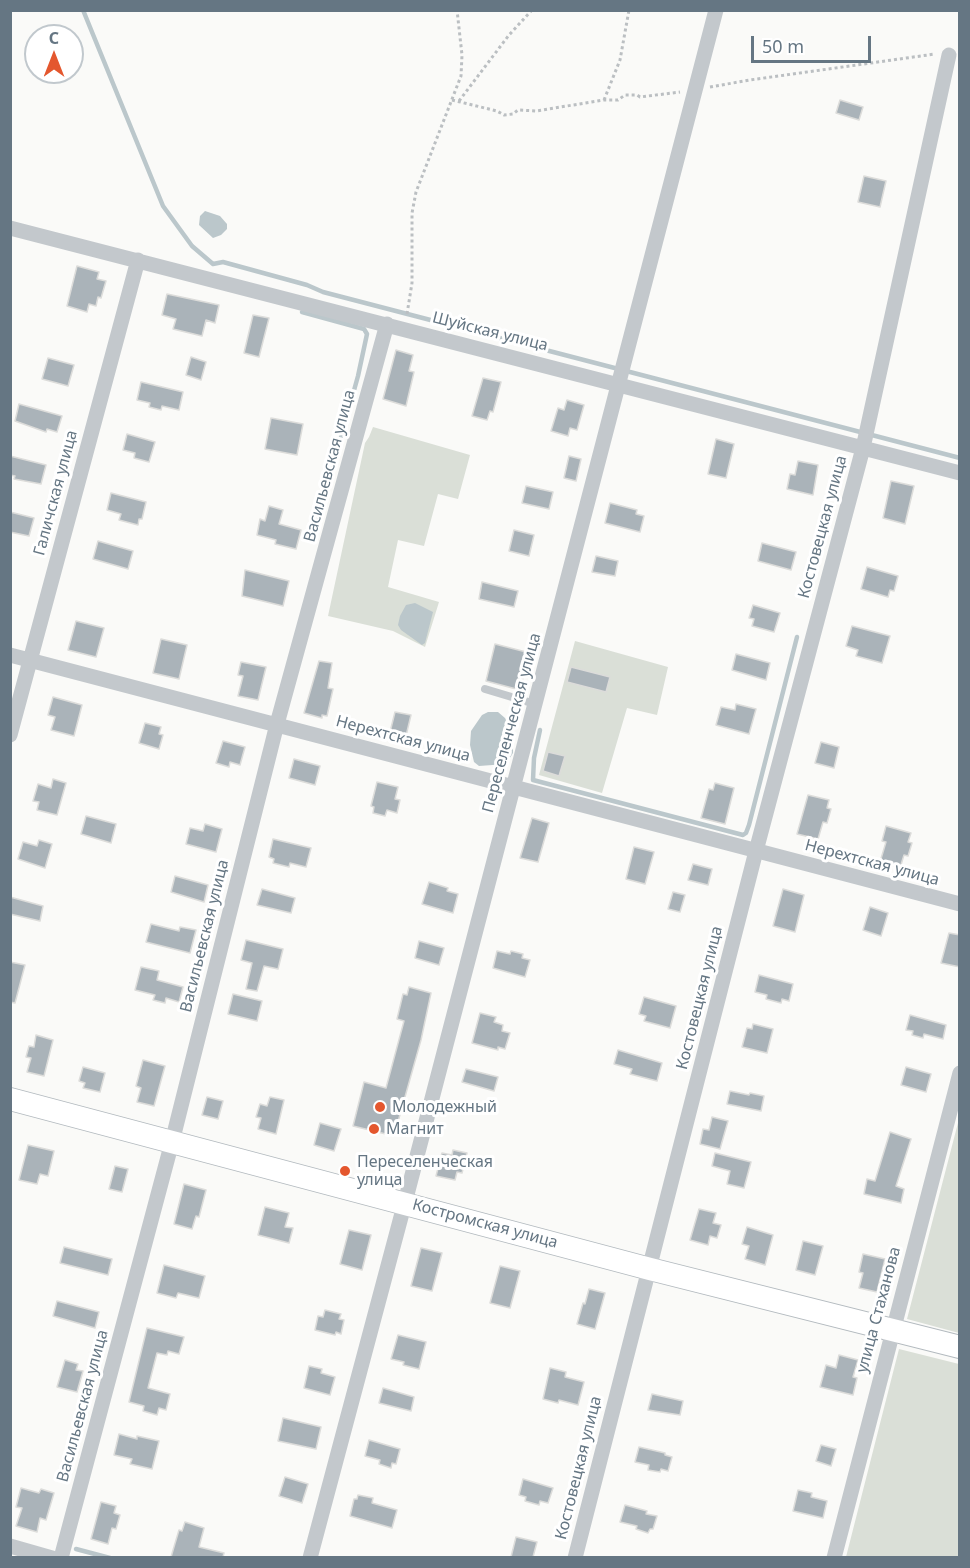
<!DOCTYPE html>
<meta charset="utf-8">
<style>
body{margin:0}
#map{position:relative;width:970px;height:1568px;overflow:hidden;background:#fafaf8;font-family:"Noto Sans",sans-serif}
canvas{display:block}
.frame{position:absolute;inset:0;border:12px solid #657683;pointer-events:none}
.north{position:absolute;left:24px;top:24px;width:60px;height:60px;box-sizing:border-box;background:#fff;border:2px solid #c1c8cd;border-radius:50%;rotate:0deg;font-size:16px;font-weight:700;line-height:24px;text-align:center;color:#657683}
.north::after{content:'';display:block;margin:auto;width:21px;height:27px;background:#e4572e;clip-path:polygon(50% 0,100% 100%,50% 72%,0 100%)}
.scale{position:absolute;left:751px;top:36px;width:120px;height:27px;box-sizing:border-box;border:3px solid #657683;border-top:0;padding-left:8px;font-size:18px;line-height:21px;white-space:nowrap;color:#657683;-webkit-text-stroke:4px #fff;paint-order:stroke}
</style>
<div id="map">
<canvas width="970" height="1568"></canvas>
<div class="frame"></div>
<div class="north">С</div>
<div class="scale">50 m</div>
</div>
<script>
const ctx = document.querySelector('canvas').getContext('2d');
ctx.lineJoin = 'round';
function paint(path, color) { ctx.fillStyle = color; ctx.fill(path, 'evenodd'); }
const shape = rows => new Path2D(rows.map(r => 'M' + r).join(''));
function stroke(path, color, width, dash) { ctx.strokeStyle = color; ctx.lineWidth = width; ctx.lineCap = dash ? 'butt' : 'round'; ctx.setLineDash(dash || []); ctx.stroke(path); }
function drawText(font, color, halo, rows, align = 'center') {
  ctx.font = font + ' "Noto Sans",sans-serif'; ctx.lineWidth = 6; ctx.setLineDash([]); ctx.textBaseline = 'middle'; ctx.strokeStyle = halo; ctx.fillStyle = color; for (const [text, x, y, turn = 0] of rows) {
    ctx.save(); ctx.translate(x, y); ctx.rotate((+turn || 0) * Math.PI / 180); ctx.textAlign = isNaN(turn) ? turn : align; if (halo) ctx.strokeText(text, 0, 0); ctx.fillText(text, 0, 0); ctx.restore();
  }
}
const green = shape([
 [373,427,470,455,458,499,438,494,424,546,398,540,388,587,439,602,425,647,393,631,328,616,365,443,369,437],
 [575,641,668,667,657,715,627,708,602,793,539,775],
 [959,1119,960,1333,959,1333,907,1319],
 [899,1349,959,1364,959,1557,846,1557]
]);
const water = shape([
 [205,211,220,216,227,224,227,229,221,235,213,238,199,225,200,216],
 [415,603,433,612,425,643,422,645,401,630,398,625,400,616,406,605],
 [488,712,498,712,505,718,513,735,513,753,506,764,479,766,474,762,470,745,471,731,482,715]
]);
const stream = shape([
 [83,10,163,206,192,246,213,264,223,262,307,285,323,292,960,458],
 [302,312,364,329,367,334,358,376,316,527],
 [540,730,534,758,533,780,743,835,746,833,749,825,797,637],
 [76,1549,110,1558]
]);
const building = shape([
 [840,100,863,107,859,120,836,113,840,100],
 [864,176,886,181,880,207,858,202,864,176],
 [77,266,99,272,97,279,106,281,101,298,98,297,96,306,89,304,87,312,67,306,77,266],
 [167,294,219,305,215,323,206,320,202,336,173,329,176,319,162,315,167,294],
 [253,315,269,318,259,357,244,353,253,315],
 [396,350,413,355,409,371,414,372,406,406,383,399,396,350],
 [191,357,206,362,201,380,186,375,191,357],
 [48,358,74,365,68,386,42,379,48,358],
 [483,378,501,382,493,412,490,411,487,420,472,416,483,378],
 [141,382,183,392,179,410,162,406,161,410,149,407,150,403,137,400,141,382],
 [567,400,584,405,577,430,570,428,568,436,551,431,558,408,564,410,567,400],
 [19,404,62,416,57,432,47,429,46,432,15,421,19,404],
 [271,418,303,424,297,455,265,449,271,418],
 [127,434,155,442,149,462,134,458,135,453,123,450,127,434],
 [716,439,734,444,726,478,708,474,716,439],
 [10,456,46,465,41,484,14,479,15,476,10,475,10,456],
 [569,456,581,459,576,481,564,478,569,456],
 [798,461,818,465,813,495,787,489,790,474,795,475,798,461],
 [891,481,914,486,905,524,883,518,891,481],
 [526,486,553,492,549,509,522,503,526,486],
 [111,493,146,502,142,519,139,519,138,525,119,520,121,514,107,510,111,493],
 [610,503,637,510,636,514,644,516,640,532,605,523,610,503],
 [269,506,283,510,279,524,301,530,296,549,275,544,276,540,257,535,260,519,265,521,269,506],
 [10,512,34,518,29,536,10,532,10,512],
 [514,530,534,535,529,556,509,551,514,530],
 [98,541,133,551,128,569,93,559,98,541],
 [762,543,796,552,791,570,758,561,762,543],
 [596,556,618,561,615,576,592,572,596,556],
 [867,567,898,576,894,591,890,590,888,597,861,589,867,567],
 [245,570,289,581,283,606,242,596,245,570],
 [482,582,518,591,514,607,479,599,482,582],
 [753,605,780,613,774,632,752,626,754,619,749,618,753,605],
 [76,621,104,628,96,657,68,650,76,621],
 [852,626,890,636,882,663,856,656,858,650,846,646,852,626],
 [161,639,187,645,179,679,153,673,161,639],
 [495,644,530,653,520,690,486,681,495,644],
 [736,654,770,663,766,680,732,670,736,654],
 [319,661,332,663,328,688,333,689,327,716,322,715,322,718,304,713,319,661],
 [241,662,266,667,258,700,238,696,243,676,238,675,241,662],
 [571,667,610,677,606,692,567,682,571,667],
 [53,697,82,705,74,736,51,730,55,717,48,715,53,697],
 [736,704,756,709,749,734,716,725,721,707,735,710,736,704],
 [395,712,411,715,405,740,389,736,395,712],
 [145,723,161,727,159,734,163,735,159,749,139,743,145,723],
 [223,741,245,747,240,765,230,762,229,767,216,763,223,741],
 [821,742,839,747,834,768,815,763,821,742],
 [548,752,565,756,559,776,543,771,548,752],
 [294,759,320,766,315,785,289,778,294,759],
 [53,779,66,783,57,815,37,810,39,802,33,801,38,784,51,788,53,779],
 [377,782,398,787,395,799,400,800,397,813,387,810,385,816,373,813,374,807,371,806,377,782],
 [715,783,734,788,725,824,701,818,709,789,713,790,715,783],
 [808,795,829,800,827,808,831,809,827,823,823,822,818,839,797,834,808,795],
 [86,816,116,824,111,843,81,834,86,816],
 [532,818,549,823,538,862,520,858,532,818],
 [205,824,222,829,216,852,186,844,190,828,203,831,205,824],
 [886,826,911,833,908,842,912,843,908,856,904,855,900,868,880,862,886,842,882,841,886,826],
 [273,839,311,848,306,867,290,863,289,867,273,863,274,859,269,857,273,839],
 [39,840,52,844,45,868,18,859,23,842,37,846,39,840],
 [634,847,654,852,645,884,626,879,634,847],
 [693,864,712,869,708,885,688,880,693,864],
 [175,876,208,885,204,902,171,892,175,876],
 [429,882,448,888,447,891,458,894,453,913,422,904,429,882],
 [262,889,295,898,291,913,257,905,262,889],
 [783,889,804,895,795,932,773,926,783,889],
 [673,892,685,895,680,912,668,909,673,892],
 [10,897,43,906,40,921,10,914,10,897],
 [870,907,888,913,881,936,863,930,870,907],
 [151,924,179,931,180,927,196,930,190,953,146,942,151,924],
 [949,933,960,935,960,967,941,963,949,933],
 [246,940,283,949,278,969,264,966,257,991,246,989,252,963,241,960,246,940],
 [419,941,444,948,439,965,415,958,419,941],
 [497,951,510,954,511,951,523,954,522,958,530,960,525,977,493,968,497,951],
 [10,962,25,965,15,1003,10,1002,10,962],
 [141,967,159,971,157,980,183,987,179,1002,166,998,165,1003,153,1000,155,995,135,990,141,967],
 [759,975,793,984,789,1001,782,999,781,1003,766,999,767,995,755,992,759,975],
 [409,987,431,993,421,1040,394,1136,353,1126,364,1082,386,1088,404,1021,397,1019,403,994,407,995,409,987],
 [233,994,262,1001,257,1021,228,1014,233,994],
 [644,997,676,1006,670,1028,644,1021,646,1016,639,1014,644,997],
 [480,1013,496,1017,494,1022,503,1025,502,1031,510,1033,505,1049,498,1047,498,1050,472,1043,480,1013],
 [910,1015,946,1025,943,1039,924,1034,923,1038,912,1035,913,1031,906,1030,910,1015],
 [753,1024,773,1029,767,1053,742,1047,747,1028,752,1029,753,1024],
 [36,1035,53,1040,44,1076,27,1072,31,1058,26,1057,29,1046,34,1047,36,1035],
 [618,1050,662,1063,657,1081,630,1074,632,1069,614,1064,618,1050],
 [143,1060,165,1066,154,1106,137,1102,141,1088,136,1086,143,1060],
 [83,1067,105,1073,100,1092,83,1088,85,1083,79,1081,83,1067],
 [906,1067,931,1074,926,1092,901,1085,906,1067],
 [466,1069,498,1077,494,1091,462,1082,466,1069],
 [730,1091,749,1095,750,1093,764,1096,761,1111,727,1104,730,1091],
 [207,1097,223,1101,218,1119,202,1115,207,1097],
 [270,1097,284,1100,276,1134,258,1129,261,1118,256,1117,260,1104,267,1106,270,1097],
 [712,1117,728,1121,720,1149,700,1144,703,1129,709,1130,712,1117],
 [320,1123,341,1129,334,1151,314,1145,320,1123],
 [890,1132,911,1139,896,1186,904,1189,901,1203,864,1194,867,1179,875,1181,890,1132],
 [28,1145,54,1151,48,1176,40,1174,37,1184,19,1180,28,1145],
 [453,1150,467,1153,462,1173,457,1172,455,1180,436,1176,442,1153,452,1155,453,1150],
 [715,1153,751,1162,744,1188,727,1184,730,1171,712,1166,715,1153],
 [115,1166,128,1169,122,1192,109,1189,115,1166],
 [184,1184,206,1190,199,1217,196,1216,192,1229,174,1224,184,1184],
 [265,1207,289,1213,285,1227,293,1228,289,1243,258,1235,265,1207],
 [699,1209,716,1213,713,1223,721,1225,717,1238,710,1236,708,1245,690,1240,699,1209],
 [747,1227,773,1235,765,1265,745,1259,749,1246,742,1244,747,1227],
 [349,1230,371,1235,362,1270,340,1264,349,1230],
 [803,1241,823,1246,815,1275,796,1270,803,1241],
 [64,1247,112,1259,108,1275,60,1263,64,1247],
 [421,1248,442,1253,432,1291,411,1286,421,1248],
 [863,1254,885,1259,877,1292,859,1288,863,1273,859,1272,863,1254],
 [164,1265,205,1276,199,1298,178,1293,176,1298,157,1293,164,1265],
 [500,1266,520,1271,510,1308,490,1303,500,1266],
 [589,1289,605,1293,595,1329,577,1324,583,1303,585,1304,589,1289],
 [57,1301,99,1312,95,1328,53,1316,57,1301],
 [325,1310,341,1314,339,1319,344,1320,341,1334,336,1332,335,1335,315,1330,318,1316,323,1317,325,1310],
 [147,1328,184,1337,179,1354,168,1351,167,1355,157,1353,148,1388,170,1394,166,1410,159,1408,157,1415,143,1411,144,1406,129,1402,147,1328],
 [398,1335,426,1342,419,1369,403,1365,404,1362,391,1359,398,1335],
 [839,1355,858,1360,853,1377,857,1378,853,1395,820,1387,826,1365,836,1368,839,1355],
 [65,1360,78,1364,76,1370,83,1371,77,1392,57,1387,65,1360],
 [309,1366,322,1369,321,1373,335,1377,330,1395,304,1388,309,1366],
 [550,1368,566,1372,565,1377,584,1382,578,1405,559,1400,558,1403,543,1399,550,1368],
 [383,1388,414,1397,411,1411,379,1403,383,1388],
 [652,1394,683,1401,680,1415,648,1410,652,1394],
 [283,1418,321,1427,316,1449,278,1441,283,1418],
 [119,1434,137,1439,137,1436,159,1441,152,1469,130,1464,132,1459,114,1455,119,1434],
 [369,1440,400,1449,396,1464,392,1463,391,1468,379,1464,380,1460,365,1456,369,1440],
 [821,1445,836,1449,831,1466,816,1461,821,1445],
 [639,1447,665,1453,665,1455,672,1457,668,1471,661,1469,660,1472,648,1470,649,1465,635,1462,639,1447],
 [285,1477,308,1484,302,1503,279,1496,285,1477],
 [523,1479,553,1488,548,1503,540,1501,539,1505,525,1501,526,1497,519,1495,523,1479],
 [21,1488,39,1493,41,1489,54,1493,46,1520,40,1518,37,1532,16,1526,22,1508,16,1507,21,1488],
 [798,1490,812,1493,811,1497,827,1501,823,1518,793,1511,798,1490],
 [358,1495,373,1498,372,1503,397,1510,392,1528,350,1516,354,1499,357,1499,358,1495],
 [101,1502,116,1506,114,1513,120,1515,116,1529,112,1528,108,1544,91,1539,101,1502],
 [625,1505,647,1511,646,1514,657,1516,653,1529,650,1529,648,1533,636,1529,637,1526,620,1522,625,1505],
 [185,1522,204,1528,199,1547,224,1553,223,1557,171,1557,179,1530,182,1531,185,1522],
 [516,1537,537,1542,533,1557,511,1557,516,1537]
]);
const path = shape([
 [710,87,750,80,935,54],
 [452,100,497,111,504,115,513,114,518,110,536,111,604,100,618,100,625,95,637,95,640,97,680,92],
 [604,100,620,60,629,10],
 [459,101,509,35,532,10],
 [407,314,412,283,412,213,416,192,461,76,462,55,457,10]
]);
const lane = shape([
 [485,689,535,704]
]);
const street = shape([
 [10,228,960,473],
 [10,655,960,904],
 [10,735,138,260],
 [10,1546,52,1558],
 [61,1558,172,1142,277,724,387,324],
 [310,1558,405,1202,716,10],
 [575,1558,756,851,863,448,949,55],
 [834,1558,960,1073]
]);
const secondary = shape([
 [10,1099,650,1269,960,1347]
]);
const markers = [
 [380,1107,6,"#e4572e"],
 [374,1129,6,"#e4572e"],
 [345,1171,6,"#e4572e"]
];
const streetNames = [
 ["Шуйская улица",490,332,14],
 ["Васильевская улица",330,466,-75],
 ["Галичская улица",56,493,-75],
 ["Костовецкая улица",823,527,-75],
 ["Переселенческая улица",512,723,-75],
 ["Нерехтская улица",403,739,15],
 ["Нерехтская улица",872,863,15],
 ["Васильевская улица",205,936,-76],
 ["Костовецкая улица",700,998,-76],
 ["Костромская улица",485,1224,15],
 ["улица Стаханова",879,1310,-75],
 ["Васильевская улица",83,1406,-75],
 ["Костовецкая улица",579,1468,-76]
];
const poiNames = [
 ["Молодежный",392,1107],
 ["Магнит",386,1129],
 ["Переселенческая",357,1162],
 ["улица",357,1180]
];
paint(green, '#dadfd7');
paint(water, '#bbc7cb');
stroke(stream, '#bbc7cb', 4.5);
paint(building, '#aab3b9');
stroke(building, '#dcdcda', 1.5);
stroke(secondary, '#b3babf', 24);
stroke(path, '#bbbfc2', 3, [3, 3]);
stroke(lane, '#c3c8cc', 8);
stroke(street, '#c3c8cc', 15);
stroke(secondary, '#fff', 22);
for (const [x, y, r, color] of markers) { const dot = new Path2D(); dot.arc(x, y, r, 0, 2 * Math.PI); ctx.fillStyle = color; ctx.fill(dot); stroke(dot, '#fff', 2); }
drawText('16px', '#657683', '#fff', streetNames);
drawText('16px', '#657683', '#fff', poiNames, 'left');
</script>
